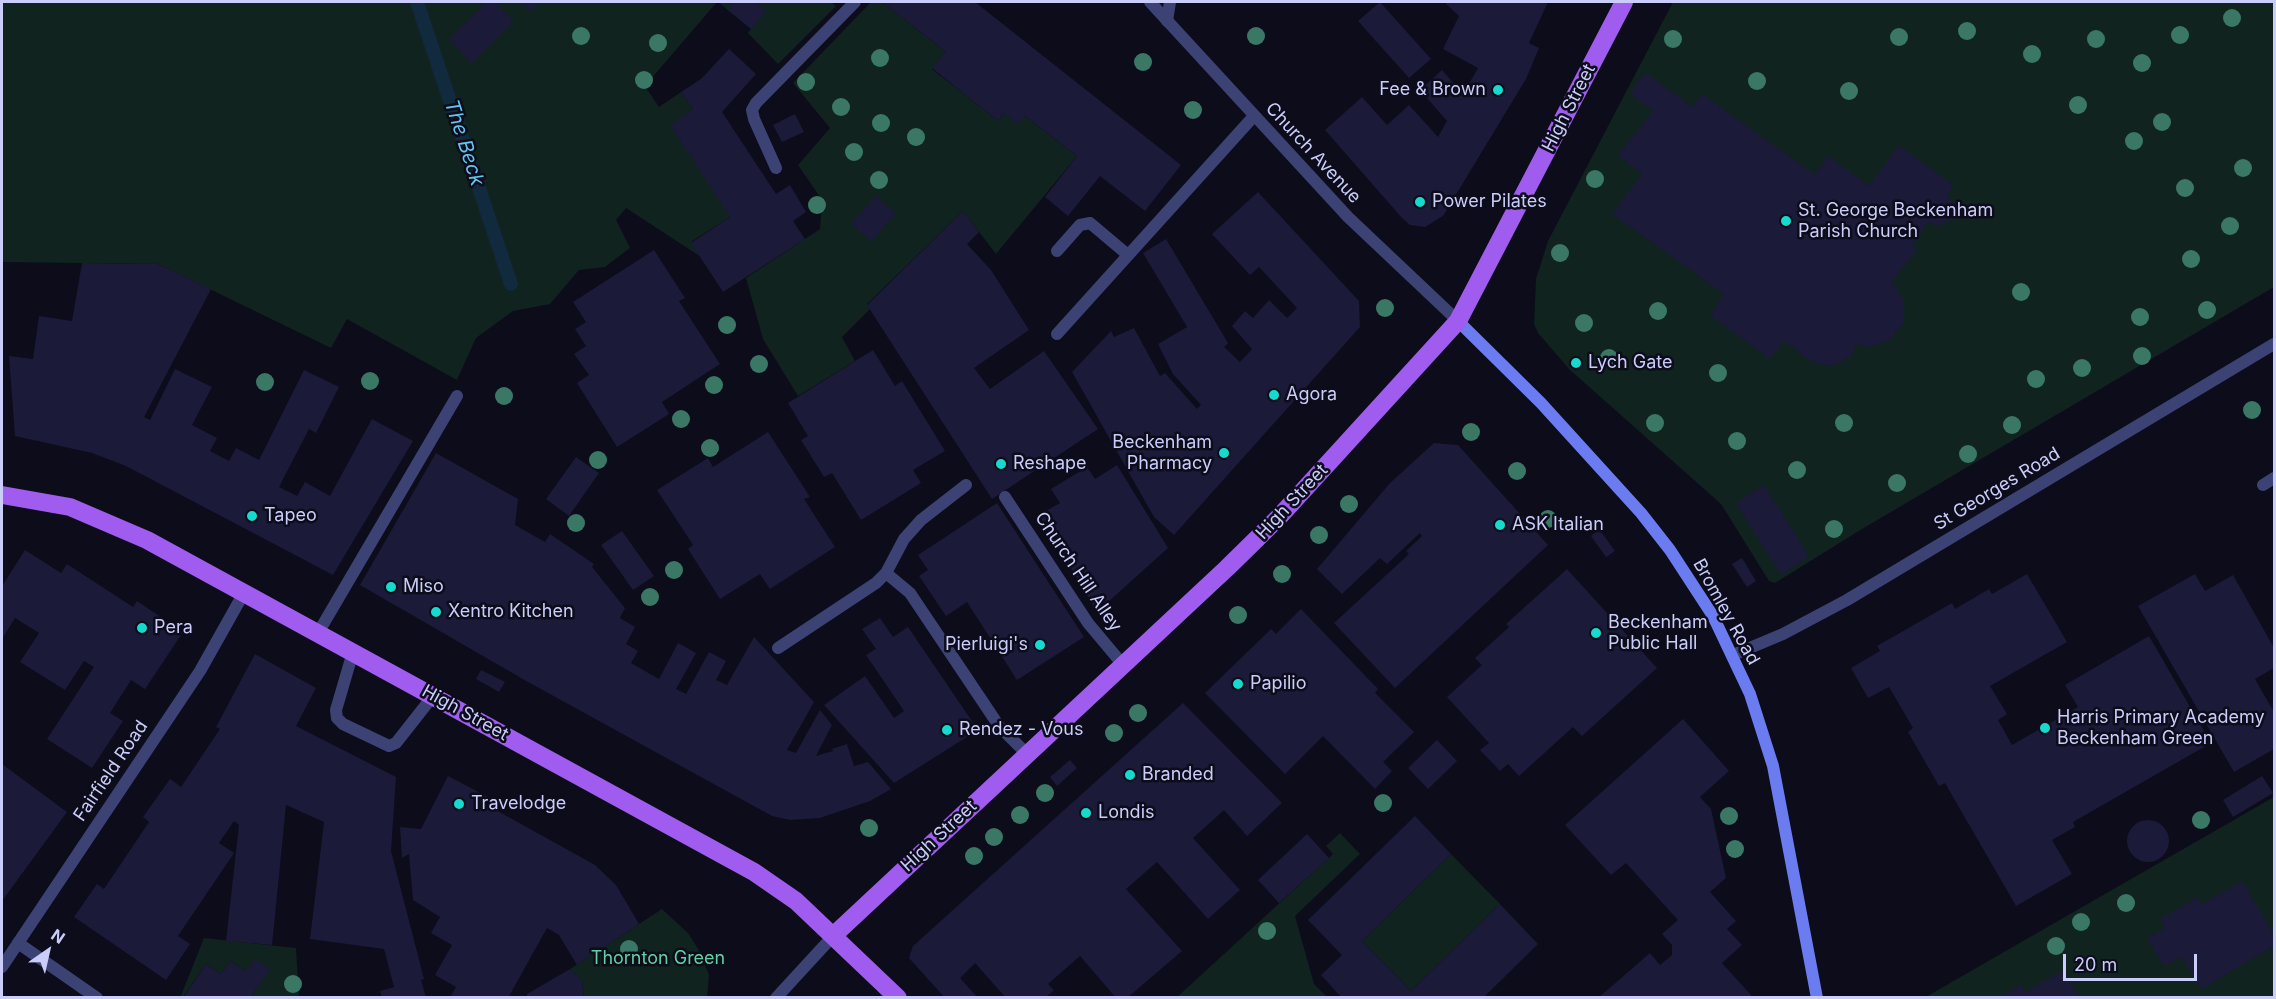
<!DOCTYPE html>
<style>
body{margin:0}
#map{position:relative;width:2276px;height:999px;overflow:hidden;background:#0c0c1a;font-family:Inter,sans-serif}
canvas{display:block}
.frame{position:absolute;inset:0;border:3px solid #caccfa;pointer-events:none}
.north{position:absolute;left:18px;top:921px;width:60px;height:60px;-webkit-text-stroke:4px #0c0c1a;paint-order:stroke;rotate:34deg;font-size:16px;font-weight:700;line-height:24px;text-align:center;color:#caccfa}
.north::after{content:'';display:block;margin:auto;width:21px;height:27px;background:#caccfa;clip-path:polygon(50% 0,100% 100%,50% 72%,0 100%)}
.scale{position:absolute;left:2063px;top:954px;width:134px;height:27px;box-sizing:border-box;border:3px solid #caccfa;border-top:0;padding-left:8px;font-size:18px;line-height:21px;white-space:nowrap;color:#caccfa;-webkit-text-stroke:4px #0c0c1a;paint-order:stroke}
</style>
<div id="map">
<canvas width="2276" height="999"></canvas>
<div class="frame"></div>
<div class="north">N</div>
<div class="scale">20 m</div>
</div>
<script>
const ctx = document.querySelector('canvas').getContext('2d');
ctx.lineJoin = 'round';
function paint(path, color) { ctx.fillStyle = color; ctx.fill(path, 'evenodd'); }
const shape = rows => new Path2D(rows.map(r => 'M' + r).join(''));
function stroke(path, color, width, dash) { ctx.strokeStyle = color; ctx.lineWidth = width; ctx.lineCap = dash ? 'butt' : 'round'; ctx.setLineDash(dash || []); ctx.stroke(path); }
function drawText(font, color, halo, rows, align = 'center') {
  ctx.font = font + ' Inter,sans-serif'; ctx.lineWidth = 5; ctx.setLineDash([]); ctx.textBaseline = 'middle'; ctx.strokeStyle = halo; ctx.fillStyle = color; for (const [text, x, y, turn = 0] of rows) {
    ctx.save(); ctx.translate(x, y); ctx.rotate((+turn || 0) * Math.PI / 180); ctx.textAlign = isNaN(turn) ? turn : align; if (halo) ctx.strokeText(text, 0, 0); ctx.fillText(text, 0, 0); ctx.restore();
  }
}
const green = shape([
 [2,2,717,2,645,86,659,107,681,92,693,110,730,217,691,242,701,257,626,208,616,220,630,248,605,267,579,270,550,304,513,311,476,338,457,380,347,319,331,348,158,264,2,262],
 [718,2,831,2,836,6,778,64,748,33,751,29],
 [871,2,882,2,946,52,932,69,998,121,1004,113,1025,116,1077,156,996,254,963,211,867,304,870,309,842,337,855,361,798,396,763,339,746,278,820,229,822,200,798,165,830,128,793,83],
 [1673,2,2274,2,2274,287,1862,529,1775,583,1769,581,1721,504,1569,369,1538,333,1534,324,1536,279,1548,241],
 [2274,797,2274,997,1924,998,2070,914],
 [1340,833,1360,854,1295,916,1314,984,1327,997,1176,998,1333,854,1326,846],
 [1451,854,1500,904,1411,991,1362,941],
 [662,909,688,933,700,952,709,975,707,998,584,997,582,981,570,969],
 [204,938,296,948,299,997,256,997,252,995,269,969,246,971,230,961,221,974,206,964,183,997,180,998]
]);
const stream = shape([
 [417,2,511,284]
]);
const building = shape([
 [487,2,494,2,514,21,472,63,449,39],
 [521,2,540,2,531,11],
 [734,2,755,2,766,11,751,29,728,10],
 [882,2,975,2,1181,165,1145,211,1100,176,1068,216,1045,197,1077,156,1025,116,1018,124,1004,113,998,121,965,95,932,68,946,52],
 [1380,2,1431,59,1409,78,1358,21],
 [1444,2,1548,2,1529,43,1539,48,1526,79,1443,216,1425,227,1410,225,1402,218,1325,130,1362,97,1387,125,1409,105,1438,137,1447,121,1420,90,1442,70,1463,94,1478,68,1443,49,1459,16],
 [729,49,756,74,722,112,776,194,790,185,806,212,793,221,805,239,723,292,691,243,730,217,670,125,693,110,681,92,701,79],
 [1645,72,1692,107,1702,94,1815,175,1828,156,1869,186,1899,145,1954,186,1947,196,1953,203,1956,211,1953,219,1938,226,1928,222,1912,245,1917,249,1892,282,1904,300,1904,323,1889,341,1868,347,1857,344,1851,356,1833,366,1812,362,1784,341,1770,359,1710,315,1724,294,1612,214,1642,174,1618,155,1653,111,1630,94],
 [795,114,804,132,782,142,773,125],
 [1258,192,1359,301,1360,327,1174,535,1154,517,1072,372,1111,331,1114,337,1134,328,1160,376,1165,373,1197,409,1201,405,1173,374,1158,344,1187,327,1143,253,1166,239,1228,343,1224,347,1240,362,1252,349,1232,326,1245,311,1253,318,1269,300,1287,318,1297,308,1259,267,1250,275,1212,234],
 [876,196,896,213,871,242,851,224],
 [963,211,979,232,967,244,991,270,1029,330,974,368,990,389,1044,351,1098,429,992,499,867,305],
 [654,250,685,298,679,301,720,364,662,402,669,414,617,447,577,383,589,375,574,354,586,346,575,329,586,322,573,302],
 [82,263,158,264,211,289,144,417,150,420,175,369,212,387,192,425,217,438,210,451,229,461,236,448,259,460,304,370,339,387,316,433,309,429,279,487,297,496,305,482,330,496,372,419,413,441,333,575,126,466,92,453,15,436,9,356,33,359,39,316,72,321],
 [873,350,895,386,902,381,945,451,913,470,921,483,861,520,832,473,824,477,801,440,808,436,788,403],
 [768,432,810,497,804,499,835,547,770,589,760,574,720,599,688,549,693,545,657,490,708,458,713,467],
 [1434,443,1458,445,1548,545,1395,688,1334,623,1409,554,1406,551,1422,536,1420,533,1387,564,1380,558,1342,594,1317,569,1390,483],
 [436,453,518,499,515,525,545,542,550,534,594,564,592,567,625,608,620,618,635,627,626,644,638,651,631,663,659,679,678,643,696,653,676,689,686,694,709,652,726,661,716,680,727,685,754,637,814,702,787,750,796,753,820,710,832,725,816,756,833,751,832,749,847,744,854,766,868,762,891,789,870,801,820,818,790,820,772,816,528,682,360,585],
 [576,457,599,473,569,516,546,499],
 [1117,465,1168,548,1097,612,1039,515,1060,503,1051,489,1087,467,1095,479],
 [1764,485,1809,556,1781,575,1736,503],
 [997,503,1084,637,1017,680,967,602,946,616,919,576,928,570,918,555],
 [1599,529,1615,551,1606,557,1591,536],
 [622,531,654,576,633,590,601,545],
 [25,550,61,573,67,564,133,607,137,601,183,632,145,689,131,680,110,713,123,721,92,768,47,739,94,667,84,661,65,690,20,662,39,633,15,618,2,639,2,586],
 [1742,558,1756,581,1747,587,1732,564],
 [1567,569,1657,668,1582,736,1573,727,1519,776,1508,764,1500,771,1480,750,1489,743,1447,697,1482,665,1475,658,1509,627,1506,624],
 [2027,574,2067,642,1990,686,2007,714,1998,720,2012,745,2078,707,2065,685,2149,636,2211,743,2073,822,2075,827,2052,840,2072,874,2016,906,1945,783,1939,786,1908,732,1913,728,1889,687,1868,698,1851,668,1880,651,1877,646,1952,603,1955,609,1989,589,1992,594],
 [2195,574,2205,591,2233,575,2274,648,2274,668,2255,679,2274,712,2274,749,2234,772,2138,606],
 [1301,609,1378,689,1375,693,1414,732,1383,762,1392,771,1375,789,1323,736,1285,774,1205,693,1271,629,1276,634],
 [880,618,893,637,908,627,978,730,894,783,824,705,865,676,894,718,904,711,866,655,876,649,862,629],
 [255,654,316,688,296,726,396,777,391,851,424,979,421,980,426,998,382,998,380,991,394,987,384,949,310,939,324,822,286,805,272,945,226,941,239,825,234,821,219,843,234,853,178,936,190,944,166,980,74,917,97,884,104,889,149,822,143,817,170,779,181,787,220,729,216,727],
 [481,670,505,682,499,692,476,679],
 [1183,703,1282,803,1247,836,1224,810,1193,838,1240,890,1208,919,1157,862,1126,889,1182,951,1127,998,1116,998,1080,956,1048,984,1054,990,1045,998,1006,998,975,963,960,978,978,998,945,998,909,958,913,946],
 [1683,719,1729,771,1700,797,1711,809,1726,878,1710,892,1736,921,1727,929,1742,945,1722,963,1751,995,1748,998,1598,998,1650,953,1660,965,1672,955,1672,945,1662,934,1678,920,1626,863,1611,875,1565,825],
 [1437,740,1457,761,1428,789,1408,768],
 [1070,760,1077,768,1057,786,1050,777],
 [2,764,67,812,2,901],
 [448,776,488,797,485,804,595,865,616,885,639,924,577,965,559,935,547,928,508,998,450,998,456,987,435,975,452,945,431,933,440,917,413,900,409,854,402,858,400,827,421,829],
 [2262,776,2273,793,2233,817,2223,800],
 [1415,816,1451,854,1362,941,1411,991,1500,904,1538,944,1483,998,1342,998,1321,975,1342,955,1308,920],
 '2127 841a21 21 0 1 1 42 0a21 21 0 1 1-42 0Z',
 [1307,834,1329,858,1279,903,1258,880],
 [2243,881,2274,936,2274,946,2201,989,2182,957,2164,966,2147,938,2165,928,2160,919,2198,897,2202,904],
 [255,959,270,969,252,995,256,998,183,998,206,964,221,974,230,961,246,971],
 [570,969,582,981,584,998,527,998,527,994],
 [2064,970,2079,998,1998,998,2021,985,2025,992]
]);
const lane = shape([
 [1167,21,1170,2],
 [776,168,754,119,752,110,756,103,855,2],
 [1057,251,1080,225,1090,223,1128,255],
 [1057,334,1254,116],
 [2263,485,2274,478],
 [1005,497,1088,623,1124,666],
 [886,573,910,593,999,726,1027,754],
 [318,633,457,396],
 [778,648,876,583,886,573,904,539,921,520,966,485],
 [353,652,336,710,337,718,343,724,389,746,396,743,433,696],
 [18,943,97,998]
]);
const street = shape([
 [1150,2,1348,217,1458,321],
 [1733,655,1783,634,1847,600,2274,344],
 [2,967,200,671,245,591],
 [776,998,834,935]
]);
const secondary = shape([
 [1458,321,1541,403,1641,513,1670,550,1713,616,1750,694,1773,766,1817,998]
]);
const primary = shape([
 [2,495,70,507,147,540,754,872,796,901,898,998],
 [834,935,1227,568,1279,517,1458,321,1624,2]
]);
const trees = [
 [2232,18],
 [1967,31],
 [2180,35],
 [581,36],
 [1256,36],
 [1899,37],
 [1673,39],
 [2096,39],
 [658,43],
 [2032,54],
 [880,58],
 [1143,62],
 [2142,63],
 [644,80],
 [1757,81],
 [806,82],
 [1849,91],
 [2078,105],
 [841,107],
 [1193,110],
 [2162,122],
 [881,123],
 [916,137],
 [2134,141],
 [854,152],
 [2243,168],
 [1595,179],
 [879,180],
 [2185,188],
 [817,205],
 [2230,226],
 [1560,253],
 [2191,259],
 [2021,292],
 [1385,308],
 [2207,310],
 [1658,311],
 [2140,317],
 [1584,323],
 [727,325],
 [2142,356],
 [1609,358],
 [759,364],
 [2082,368],
 [1718,373],
 [2036,379],
 [370,381],
 [265,382],
 [714,385],
 [504,396],
 [2252,410],
 [681,419],
 [1655,423],
 [1844,423],
 [2012,425],
 [1471,432],
 [1737,441],
 [710,448],
 [1968,454],
 [598,460],
 [1797,470],
 [1517,471],
 [1897,483],
 [1349,504],
 [1548,519],
 [576,523],
 [1834,529],
 [1319,535],
 [674,570],
 [1282,574],
 [650,597],
 [1238,615],
 [1138,713],
 [1114,733],
 [1045,793],
 [1383,803],
 [1020,815],
 [1729,816],
 [2201,820],
 [869,828],
 [994,837],
 [1735,849],
 [974,856],
 [2126,903],
 [2081,922],
 [1267,931],
 [2056,946],
 [629,949],
 [293,984]
];
const markers = [
 [1498,90,6,"#16dace"],
 [1420,202,6,"#16dace"],
 [1786,221,6,"#16dace"],
 [1576,363,6,"#16dace"],
 [1274,395,6,"#16dace"],
 [1224,453,6,"#16dace"],
 [1001,464,6,"#16dace"],
 [252,516,6,"#16dace"],
 [1500,525,6,"#16dace"],
 [391,587,6,"#16dace"],
 [436,612,6,"#16dace"],
 [142,628,6,"#16dace"],
 [1596,633,6,"#16dace"],
 [1040,645,6,"#16dace"],
 [1238,684,6,"#16dace"],
 [2045,728,6,"#16dace"],
 [947,730,6,"#16dace"],
 [1130,775,6,"#16dace"],
 [459,804,6,"#16dace"],
 [1086,813,6,"#16dace"]
];
const poiNames = [
 ["Fee & Brown",1486,90,"right"],
 ["Power Pilates",1432,202],
 ["St. George Beckenham",1798,211],
 ["Parish Church",1798,232],
 ["Lych Gate",1588,363],
 ["Agora",1286,395],
 ["Beckenham",1212,443,"right"],
 ["Pharmacy",1212,464,"right"],
 ["Reshape",1013,464],
 ["Tapeo",264,516],
 ["ASK Italian",1512,525],
 ["Miso",403,587],
 ["Xentro Kitchen",448,612],
 ["Beckenham",1608,623],
 ["Public Hall",1608,644],
 ["Pera",154,628],
 ["Pierluigi's",1028,645,"right"],
 ["Papilio",1250,684],
 ["Harris Primary Academy",2057,718],
 ["Beckenham Green",2057,739],
 ["Rendez - Vous",959,730],
 ["Branded",1142,775],
 ["Travelodge",471,804],
 ["Londis",1098,813]
];
const streetNames = [
 ["High Street",1569,108,-63],
 ["Church Avenue",1313,153,47],
 ["St Georges Road",1997,489,-31],
 ["High Street",1292,502,-47],
 ["Church Hill Alley",1078,572,56],
 ["Bromley Road",1726,612,61],
 ["High Street",465,713,29],
 ["Fairfield Road",111,771,-56],
 ["High Street",939,836,-43]
];
const parkNames = [
 ["Thornton Green",658,959]
];
const waterNames = [
 ["The Beck",464,143,72]
];
paint(green, '#10231f');
stroke(stream, '#112a3d', 14);
paint(building, '#1b1a39');
stroke(lane, '#3c4274', 12);
stroke(street, '#3c4274', 12);
stroke(secondary, '#6a7cf0', 12);
stroke(primary, '#a05cef', 18);
ctx.fillStyle = '#3a7865';
for (const [x, y] of trees) { ctx.beginPath(); ctx.arc(x, y, 9, 0, 2 * Math.PI); ctx.fill(); }
for (const [x, y, r, color] of markers) { const dot = new Path2D(); dot.arc(x, y, r, 0, 2 * Math.PI); ctx.fillStyle = color; ctx.fill(dot); stroke(dot, '#0c0c1a', 2); }
drawText('18px', '#caccfa', '#0c0c1a', poiNames, 'left');
drawText('18px', '#caccfa', '#0c0c1a', streetNames);
drawText('18px', '#5fd1a2', '#0c0c1a', parkNames);
drawText('italic 20px', '#62c5ef', '#0c0c1a', waterNames);
</script>
